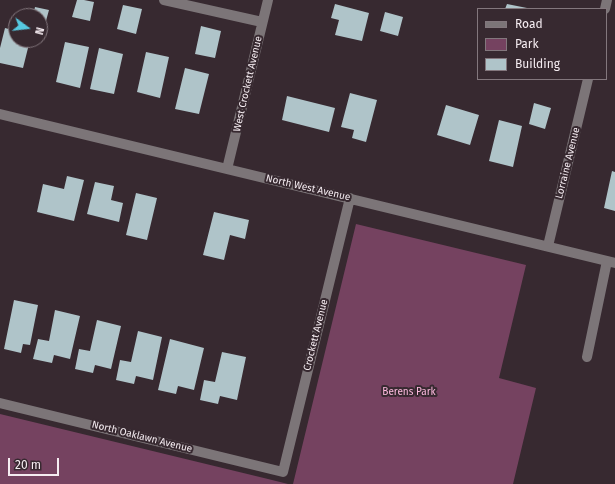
<!DOCTYPE html>
<style>
body{margin:0}
#map{position:relative;width:615px;height:484px;overflow:hidden;background:#372930;font-family:"Fira Sans",sans-serif}
canvas{display:block}
.legend{position:absolute;left:477px;top:8px;width:130px;height:72px;box-sizing:border-box;background:#372930;border:1px solid #83777d;margin:0;padding:5px 7px;list-style:none;font-size:12px;color:#f5ecf1}
.legend li{display:flex;align-items:center;gap:8px;height:20px}
.legend b{width:20px;border:1px solid #83777d}
.north{position:absolute;left:8px;top:8px;width:40px;height:40px;box-sizing:border-box;background:#372930;border:1px solid #83777d;border-radius:50%;rotate:105deg;font-size:11px;font-weight:700;line-height:16px;text-align:center;color:#f5ecf1}
.north::after{content:'';display:block;margin:auto;width:14px;height:18px;background:#56c9e1;clip-path:polygon(50% 0,100% 100%,50% 72%,0 100%)}
.scale{position:absolute;left:8px;top:458px;width:51px;height:18px;box-sizing:border-box;border:2px solid #f5ecf1;border-top:0;padding-left:5px;font-size:12px;line-height:14px;white-space:nowrap;color:#f5ecf1;-webkit-text-stroke:3px #372930;paint-order:stroke}
</style>
<div id="map">
<canvas width="615" height="484"></canvas>
<ul class="legend">
<li><b style="height:5px;background:#7c7578"></b>Road</li>
<li><b style="height:11px;background:#754260"></b>Park</li>
<li><b style="height:11px;background:#afc4c9"></b>Building</li>
</ul>
<div class="north">N</div>
<div class="scale">20 m</div>
</div>
<script>
const ctx = document.querySelector('canvas').getContext('2d');
ctx.lineJoin = 'round';
function paint(path, color) { ctx.fillStyle = color; ctx.fill(path, 'evenodd'); }
const shape = rows => new Path2D(rows.map(r => 'M' + r).join(''));
function stroke(path, color, width, dash) { ctx.strokeStyle = color; ctx.lineWidth = width; ctx.lineCap = dash ? 'butt' : 'round'; ctx.setLineDash(dash || []); ctx.stroke(path); }
function drawText(font, color, halo, rows, align = 'center') {
  ctx.font = font + ' "Fira Sans",sans-serif'; ctx.lineWidth = 4; ctx.setLineDash([]); ctx.textBaseline = 'middle'; ctx.strokeStyle = halo; ctx.fillStyle = color; for (const [text, x, y, turn = 0] of rows) {
    ctx.save(); ctx.translate(x, y); ctx.rotate((+turn || 0) * Math.PI / 180); ctx.textAlign = isNaN(turn) ? turn : align; if (halo) ctx.strokeText(text, 0, 0); ctx.fillText(text, 0, 0); ctx.restore();
  }
}
const green = shape([
 [356,224,526,265,499,378,536,388,513,484,293,484],
 [0,414,268,479,288,484,0,484]
]);
const building = shape([
 [77,0,84,0,94,2,90,21,72,17],
 [335,4,369,13,362,41,335,35,339,20,331,18],
 [507,4,527,8,527,9,505,9],
 [123,5,142,9,136,34,117,29],
 [35,7,49,10,44,28,40,27,40,16,33,16],
 [385,12,403,17,398,36,380,31],
 [201,26,221,31,215,58,195,54],
 [5,28,16,31,16,40,30,40,23,68,0,63,0,48],
 [65,42,89,47,80,88,56,82],
 [99,48,123,54,114,94,90,89],
 [146,52,169,57,160,98,137,92],
 [185,68,209,74,199,114,175,109],
 [350,93,377,100,366,142,352,138,354,130,341,127],
 [287,96,335,108,329,132,282,120],
 [534,103,551,108,545,129,529,124],
 [446,105,479,115,470,145,437,135],
 [499,120,522,126,513,167,489,161],
 [612,171,615,172,615,211,604,208],
 [67,176,84,180,74,221,37,212,43,184,64,189],
 [95,182,114,186,111,200,123,203,119,222,87,214],
 [136,193,157,198,147,240,126,235],
 [214,212,249,220,245,239,230,235,224,260,203,255],
 [14,300,38,305,30,345,23,344,21,353,4,349],
 [55,310,80,316,70,359,54,355,52,363,33,359,38,339,49,341],
 [97,320,121,326,111,369,95,365,93,373,75,369,79,349,90,351],
 [138,331,162,337,153,380,136,376,134,384,116,380,120,360,131,362],
 [170,339,204,348,194,390,178,386,176,394,158,390],
 [222,352,246,357,237,400,220,396,218,404,200,400,204,380,215,382]
]);
const minor = shape([
 [164,0,262,22],
 [605,9,607,0],
 [0,114,615,263],
 [227,169,268,0],
 [548,246,588,79],
 [587,357,607,261],
 [0,403,283,472,350,198]
]);
const streetNames = [
 ["West Crockett Avenue",248,84,-77],
 ["Lorraine Avenue",568,163,-76],
 ["North West Avenue",308,188,13],
 ["Crockett Avenue",316,335,-76],
 ["North Oaklawn Avenue",142,437,14]
];
const parkNames = [
 ["Berens Park",409,392]
];
paint(green, '#754260');
paint(building, '#afc4c9');
stroke(minor, '#7c7578', 10);
drawText('10px', '#f5ecf1', '#372930', streetNames);
drawText('10px', '#ffbbe0', '#372930', parkNames);
</script>
